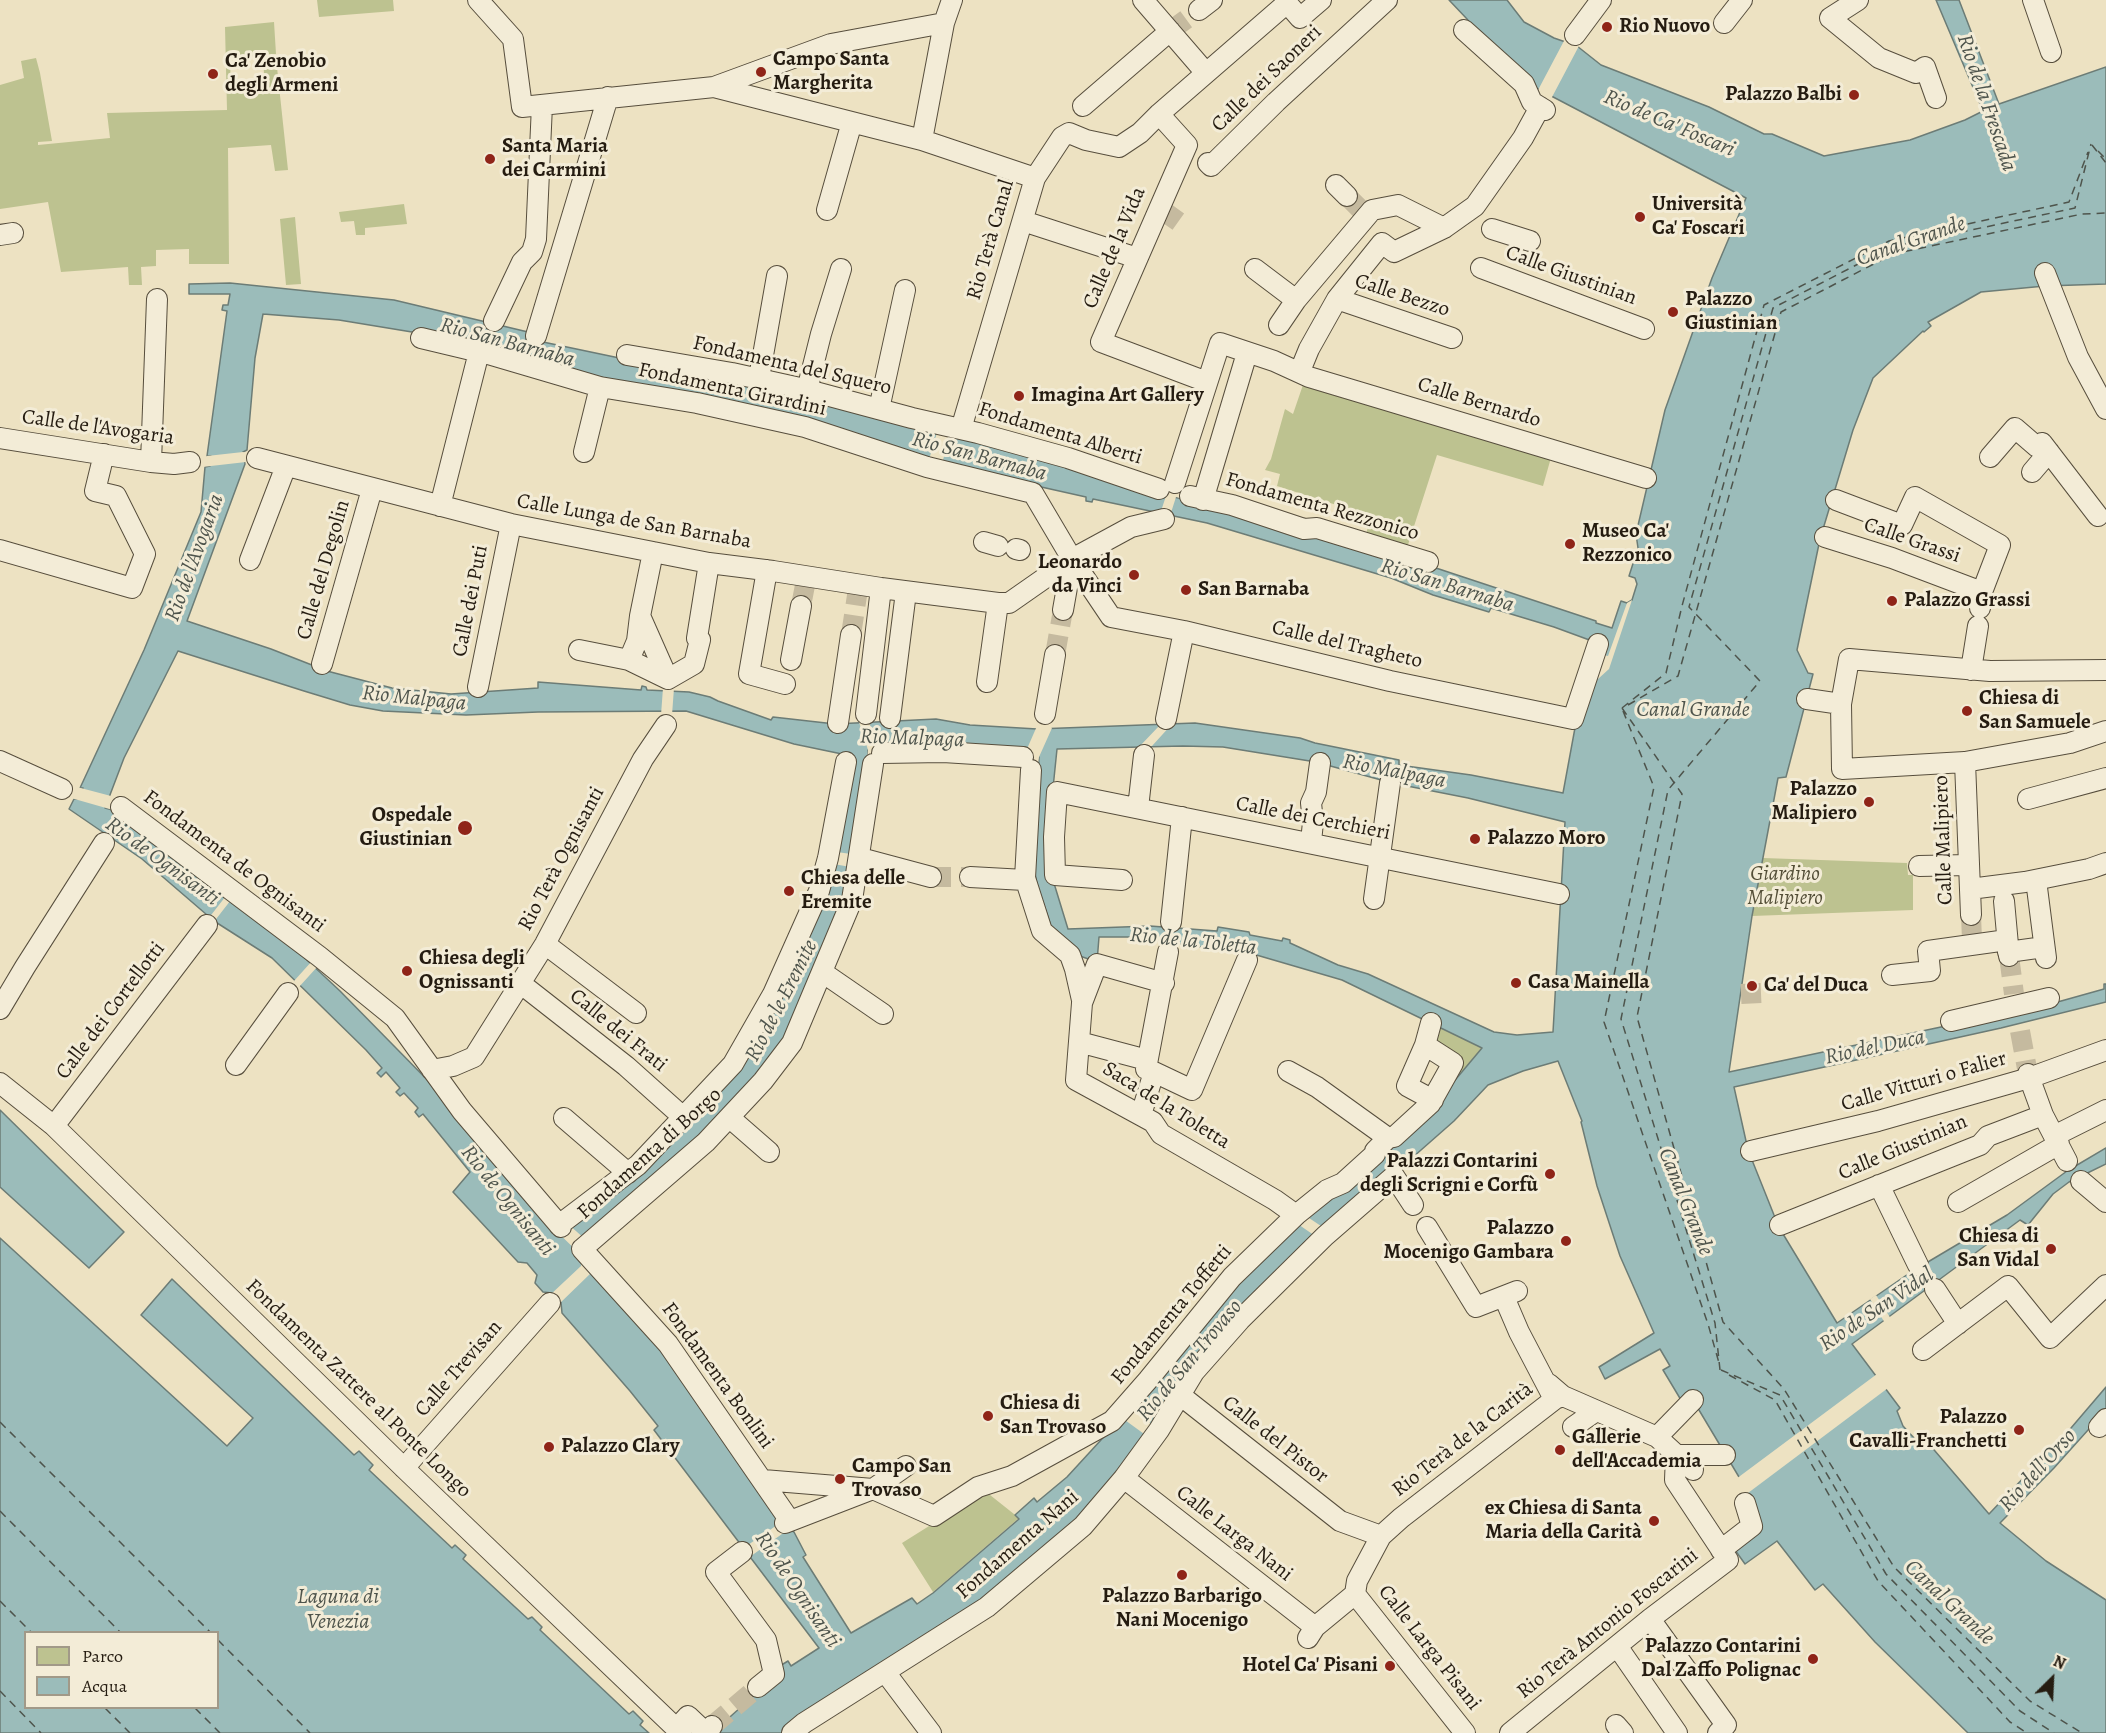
<!DOCTYPE html>
<meta charset="utf-8">
<style>
body{margin:0}
#map{position:relative;width:2106px;height:1733px;overflow:hidden;background:#ede2c2;font-family:Alegreya,serif}
canvas{display:block}
.legend{position:absolute;left:24px;top:1631px;width:195px;height:78px;box-sizing:border-box;background:#f3ecd7;border:2px solid #a19988;margin:0;padding:8px 10px;list-style:none;font-size:18px;color:#251c11}
.legend li{display:flex;align-items:center;gap:12px;height:30px}
.legend b{width:30px;border:2px solid #a19988}
.north{position:absolute;left:2022px;top:1649px;width:60px;height:60px;-webkit-text-stroke:4px #f3ecd7;paint-order:stroke;rotate:24deg;font-size:16px;font-weight:700;line-height:24px;text-align:center;color:#251c11}
.north::after{content:'';display:block;margin:auto;width:21px;height:27px;background:#251c11;clip-path:polygon(50% 0,100% 100%,50% 72%,0 100%)}
</style>
<div id="map">
<canvas width="2106" height="1733"></canvas>
<ul class="legend">
<li><b style="height:16px;background:#bdc290"></b>Parco</li>
<li><b style="height:16px;background:#9bbcba"></b>Acqua</li>
</ul>
<div class="north">N</div>
</div>
<script>
const ctx = document.querySelector('canvas').getContext('2d');
ctx.lineJoin = 'round';
function paint(path, color) { ctx.fillStyle = color; ctx.fill(path, 'evenodd'); }
const shape = rows => new Path2D(rows.map(r => 'M' + r).join(''));
function stroke(path, color, width, dash) { ctx.strokeStyle = color; ctx.lineWidth = width; ctx.lineCap = dash ? 'butt' : 'round'; ctx.setLineDash(dash || []); ctx.stroke(path); }
function drawText(font, color, halo, rows, align = 'center') {
  ctx.font = font + ' Alegreya,serif'; ctx.lineWidth = 6; ctx.setLineDash([]); ctx.textBaseline = 'middle'; ctx.strokeStyle = halo; ctx.fillStyle = color; for (const [text, x, y, turn = 0] of rows) {
    ctx.save(); ctx.translate(x, y); ctx.rotate((+turn || 0) * Math.PI / 180); ctx.textAlign = isNaN(turn) ? turn : align; if (halo) ctx.strokeText(text, 0, 0); ctx.fillText(text, 0, 0); ctx.restore();
  }
}
const green = shape([
 [317,0,393,0,394,11,319,17],
 [274,22,276,54,230,59,231,92,265,88,263,59,276,58,288,170,275,171,271,145,228,148,229,264,189,264,189,249,156,250,156,266,141,267,142,285,129,285,128,267,61,272,48,202,0,209,0,85,24,78,21,61,36,58,40,73,52,141,38,142,38,145,110,138,107,113,227,110,225,27],
 [404,204,407,224,365,228,365,235,356,235,354,221,341,222,339,212],
 [295,217,301,284,286,285,280,219],
 [1305,379,1552,454,1543,486,1437,455,1406,551,1365,538,1371,516,1277,486,1280,474,1265,470,1271,459,1285,409,1293,414],
 [1763,858,1907,863,1908,875,1913,875,1913,910,1752,916],
 [1434,1024,1482,1048,1442,1095,1440,1092,1464,1060,1434,1045],
 [985,1491,1019,1518,933,1592,902,1543]
]);
const water = shape([
 [1449,0,1507,0,1524,22,1554,38,1577,46,1601,65,1709,107,1764,134,1772,134,1824,156,1910,140,1965,120,1983,111,1936,0,1959,0,1999,104,2106,67,2106,284,2045,286,1981,292,1928,322,1931,326,1924,332,1923,331,1873,378,1853,430,1820,539,1797,650,1808,673,1813,674,1786,777,1778,778,1752,916,1729,1072,2054,1003,2104,989,2104,984,2106,984,2106,1002,2001,1028,1734,1087,1748,1150,1774,1215,1780,1229,1837,1323,1911,1272,2007,1215,2067,1171,2106,1148,2106,1164,2069,1182,2053,1194,2028,1225,2020,1220,1852,1344,1900,1408,1897,1411,1903,1426,1914,1438,1926,1446,1929,1444,1989,1514,2071,1428,2106,1387,2106,1410,2054,1468,2000,1523,2046,1561,2106,1600,2106,1733,1968,1733,1875,1642,1823,1584,1815,1590,1777,1541,1745,1564,1735,1550,1762,1529,1742,1482,1693,1400,1681,1400,1663,1370,1670,1366,1660,1349,1605,1379,1599,1367,1654,1333,1620,1256,1597,1186,1581,1122,1582,1121,1558,1061,1523,1071,1488,1085,1454,1121,1313,1245,1073,1523,986,1601,787,1733,712,1733,760,1690,775,1669,788,1661,791,1666,819,1648,654,1430,658,1426,630,1391,562,1313,561,1302,552,1293,543,1292,535,1283,537,1275,527,1263,518,1262,453,1192,470,1172,423,1114,419,1117,415,1112,418,1108,404,1093,400,1096,396,1092,400,1088,386,1072,381,1077,377,1073,382,1068,366,1050,272,958,214,921,142,859,69,809,74,799,78,799,83,788,80,788,144,650,201,512,205,467,210,466,211,456,207,456,227,311,222,310,223,305,228,305,230,294,189,294,189,284,230,283,394,300,528,332,543,342,710,377,976,438,1147,492,1189,500,1439,569,1596,621,1596,623,1612,628,1621,601,1627,603,1632,600,1637,584,1635,578,1629,576,1638,548,1636,534,1665,410,1712,278,1746,198,1536,88,1479,36,1467,19,1449,0],
 [263,314,339,320,418,333,567,369,943,465,1086,497,1086,501,1092,502,1093,499,1207,523,1391,578,1433,595,1489,612,1491,608,1554,627,1603,645,1577,717,1563,793,1471,775,1399,765,1399,760,1315,743,1300,738,1195,723,1037,729,970,725,936,719,835,724,773,717,771,720,718,701,710,697,689,692,647,690,646,687,642,686,641,690,538,682,538,688,451,694,392,688,327,671,326,673,317,667,271,649,187,621,245,464,243,452,247,450,255,358,263,314],
 [178,651,304,691,350,705,383,711,466,715,538,712,686,711,794,744,842,754,817,912,738,1066,552,1227,448,1101,340,991,292,946,120,812,105,808,124,758,178,651],
 [1183,746,1223,747,1316,762,1392,783,1468,798,1565,822,1553,1032,1517,1035,1494,1032,1368,974,1338,965,1290,943,1290,940,1283,938,1282,941,1250,935,1249,932,1218,927,1217,931,1150,926,1068,929,1053,880,1053,788,1057,749,1183,746],
 [868,750,1039,757,1034,869,1037,884,1053,932,1077,955,1097,962,1099,937,1130,937,1253,954,1342,980,1482,1048,1435,1104,1236,1279,1123,1416,1067,1477,1037,1502,1034,1498,1015,1515,1019,1519,933,1593,917,1604,912,1598,851,1633,803,1557,806,1555,794,1532,789,1529,698,1396,599,1273,582,1256,752,1089,789,1038,848,899,868,772,868,750],
 [0,1110,124,1232,89,1268,0,1187,0,1110],
 [0,1238,227,1446,253,1418,141,1315,172,1279,354,1455,359,1451,373,1465,369,1470,452,1548,455,1545,466,1555,463,1559,528,1619,532,1617,542,1627,540,1630,629,1714,633,1711,643,1721,640,1725,649,1733,0,1733,0,1238],
 [26,1632,218,1632,218,1708,26,1708,26,1632]
]);
const pier = shape([
 [1565,39,1580,44,1551,99,1537,92],
 [939,426,951,429,941,468,928,463],
 [243,452,248,453,246,453,246,462,202,467,207,464,208,459,204,458,207,456],
 [1158,491,1189,497,1189,500,1176,497,1169,519,1159,517,1166,496],
 [1632,600,1609,669,1598,679,1592,677,1600,654,1608,656,1627,603],
 [663,688,674,688,672,715,661,715],
 [868,718,877,749,882,753,871,753,871,764,867,763,868,750,859,722],
 [1172,724,1152,746,1139,747,1160,725],
 [1037,726,1050,726,1052,728,1039,757,1037,771,1035,770,1036,760,1023,758],
 [77,787,111,796,109,806,121,809,120,812,71,798,76,796,79,790],
 [830,851,858,855,856,868,828,863],
 [229,892,234,896,213,923,208,919],
 [312,961,318,966,299,987,294,981],
 [1300,1212,1330,1232,1321,1240,1292,1220],
 [566,1222,587,1241,580,1254,552,1227],
 [582,1256,599,1273,590,1274,558,1305,549,1296,581,1266],
 [1926,1263,1941,1284,1929,1292,1916,1270],
 [1876,1295,1891,1319,1885,1323,1870,1299],
 [1877,1374,1888,1388,1744,1496,1736,1479],
 [1127,1405,1158,1429,1151,1439,1118,1415],
 [783,1521,789,1529,751,1556,742,1549]
]);
const ferry = shape([
 [2092,145,2106,163],
 [2098,151,2106,159],
 [1628,705,1678,676,1781,312,1893,254,2082,214,2106,213],
 [1622,708,1682,794,1637,1017,1723,1322,1784,1389,1894,1567,2030,1701,2082,1733],
 [1622,708,1666,673,1682,606,1764,305,1889,241,2069,202,2088,152],
 [1623,711,1654,787,1604,1022,1708,1324,1719,1363],
 [1720,1370,1715,1323,1621,1019,1668,790,1760,681,1689,607,1773,308,1891,247,2075,208,2091,144],
 [1721,1370,1780,1395,1886,1574,2020,1711,2054,1733],
 [1729,1375,1775,1400,1878,1581,2010,1722,2027,1733],
 [0,1422,210,1632],
 [0,1511,120,1632],
 [0,1601,31,1632],
 [218,1640,310,1733],
 [0,1691,41,1733],
 [105,1708,130,1733],
 [195,1708,220,1733]
]);
const pedestrianTunnel = shape([
 [1170,31,1199,10],
 [1347,196,1362,211],
 [1162,210,1186,227],
 [801,606,806,580],
 [851,635,858,589],
 [1055,655,1063,610],
 [931,877,970,877],
 [1971,915,1972,940],
 [2009,956,2014,994],
 [1741,994,1763,993],
 [2020,1031,2028,1074],
 [712,1726,758,1687]
]);
const pedestrian = shape([
 [478,0,513,39,522,107,714,87,831,44,944,23,952,0],
 [1143,0,1206,73],
 [1858,0,1830,18,1879,58,1916,73,1925,67,1936,98],
 [2033,0,2051,52],
 [1199,10,1212,0],
 [1724,23,1742,0],
 [1464,30,1524,84,1532,102,1545,110],
 [1575,35,1601,0],
 [714,87,922,140,1035,178,961,429],
 [1083,106,1170,31],
 [1159,114,1187,145,1101,342,1207,382],
 [922,140,944,23],
 [1208,163,1211,166,1276,102,1387,0],
 [1035,178,1062,137,1069,133,1086,140,1119,147,1140,133,1159,114,1287,3,1300,18,1321,0],
 [1336,185,1347,196],
 [827,210,852,122],
 [1023,221,1137,258],
 [1492,229,1530,241],
 [0,235,13,233],
 [1481,268,1644,329],
 [1255,269,1296,300],
 [2045,273,2078,357,2106,409],
 [1337,299,1452,338],
 [494,321,522,262,532,252,536,239,542,105],
 [1279,325,1296,300,1372,210,1398,205,1444,228],
 [536,336,608,97],
 [421,338,488,354,600,387,697,403,805,427,927,467,1033,493,1072,559,1111,617,1184,631,1390,681,1573,719,1598,644],
 [627,355,732,373,800,388,912,418,978,433,1068,458,1159,489],
 [1300,371,1309,349,1337,299,1382,243,1394,252,1444,228,1475,206,1523,138,1540,107],
 [759,378,777,276],
 [807,390,821,334,841,269],
 [879,409,905,290],
 [0,438,151,462,174,464,190,462],
 [584,452,600,387],
 [1990,457,2015,428,2037,447,2042,443,2098,516],
 [257,458,511,524,653,552,709,563,773,571,881,588,998,603,1009,603,1072,559,1131,527,1164,519],
 [151,462,157,299],
 [2032,472,2049,452],
 [1175,483,1220,343,1274,361,1309,377,1646,478],
 [1190,496,1232,505,1304,529,1317,528,1428,562],
 [1203,500,1247,353],
 [1836,500,1902,525,1915,497,2000,545,1982,592,1980,608],
 [440,506,479,352],
 [1825,537,1892,558,1982,592],
 [984,542,998,546],
 [1016,549,1020,550],
 [0,550,132,588,145,554,116,496,95,491,104,454],
 [250,560,286,466],
 [767,570,749,674,785,684],
 [1063,610,1072,559],
 [641,618,668,679],
 [579,650,629,660,668,679],
 [629,660,637,641,640,616,653,552],
 [791,660,801,606],
 [322,664,372,489],
 [1971,670,1978,626],
 [668,679,694,664,700,640,697,638,709,563],
 [987,682,998,603],
 [478,687,511,524],
 [1807,699,1841,704,1849,659,1990,671,2106,670],
 [1841,704,1842,769,1965,762,2070,743,2106,731],
 [866,714,881,588],
 [1045,714,1055,655],
 [890,718,906,592],
 [1166,719,1184,631],
 [838,723,851,635],
 [882,753,943,752,1023,757],
 [0,761,62,789],
 [1965,762,1971,915],
 [1031,770,1025,878,1042,931,1070,955,1075,969,1082,1000],
 [2028,799,2106,778],
 [121,807,320,957,395,1018,462,1111,561,1227],
 [1138,808,1144,755],
 [1311,842,1313,822,1311,803,1316,792,1320,763],
 [860,858,931,877],
 [1919,866,1969,865],
 [970,877,1025,880],
 [1122,880,1055,875,1054,837,1057,792,1559,894],
 [2036,880,2046,958],
 [1970,889,2025,882,2089,869,2106,863],
 [1374,899,1390,783],
 [2004,901,2009,956],
 [1171,922,1182,817],
 [545,944,636,1013],
 [2008,952,2044,947],
 [822,972,883,1014],
 [1892,975,1930,971,1928,951,2007,940],
 [520,983,626,1066,683,1117],
 [1164,983,1097,964,1082,1003,1076,1080,1153,1122,1161,1134,1275,1200,1296,1215],
 [0,1009,25,967,104,843],
 [1951,1021,2049,998],
 [1079,1042,1147,1060],
 [1425,1045,1407,1086,1433,1100],
 [236,1065,288,993],
 [432,1070,453,1066,474,1057,545,944,643,759,666,725],
 [1288,1071,1317,1087,1388,1138],
 [1154,1072,1192,1090,1247,960],
 [2028,1074,2043,1115,2067,1161],
 [0,1083,54,1126,404,1468,681,1733],
 [1141,1115,1154,1072,1146,1069,1168,952],
 [564,1118,628,1173],
 [730,1118,769,1152],
 [54,1126,207,925],
 [2054,1136,2106,1110],
 [1751,1151,1878,1121,2029,1078,2106,1050],
 [2081,1181,2106,1202],
 [1879,1185,1918,1265],
 [1958,1202,2059,1144],
 [559,1225,638,1165,733,1064,773,994,819,891,828,858,846,762],
 [1780,1225,1980,1145,1988,1136,2043,1115],
 [1427,1227,1476,1307,1517,1291],
 [1935,1289,1958,1324],
 [1504,1297,1519,1332,1553,1397],
 [1923,1350,2008,1286,2050,1338,2106,1285],
 [1549,1384,1563,1396,1657,1437,1693,1470],
 [1180,1395,1340,1521,1381,1536],
 [1573,1427,1596,1411],
 [2099,1427,2106,1419],
 [1657,1437,1693,1400],
 [1676,1455,1725,1455],
 [404,1468,550,1303],
 [1124,1478,1315,1627],
 [763,1480,873,1489,906,1466],
 [790,1521,668,1344,582,1249,706,1142,763,1081,792,1043,852,900,873,764],
 [785,1523,873,1489,934,1516,978,1487,1012,1476,1112,1421,1148,1380,1232,1277,1296,1215,1327,1190,1343,1183,1375,1154,1375,1151,1388,1138,1394,1137,1430,1104,1453,1063,1425,1045,1431,1023],
 [1721,1550,1752,1526,1745,1503],
 [742,1552,716,1572,766,1640,774,1674,758,1687],
 [1355,1594,1465,1733],
 [1650,1619,1726,1725,1718,1733],
 [1308,1638,1315,1627,1355,1594,1357,1581,1381,1536,1401,1518,1555,1399,1563,1396],
 [1617,1646,1677,1733],
 [885,1672,931,1733],
 [1616,1725,1623,1733],
 [677,1728,688,1716,706,1733,712,1726],
 [792,1733,804,1723,987,1607,1083,1526,1124,1478,1159,1430,1194,1372,1240,1320,1325,1236,1394,1176,1413,1205],
 [1510,1733,1650,1619,1728,1560,1675,1480,1676,1455]
]);
const markers = [
 [1607,27,6,"#8f2418"],
 [761,72,6,"#8f2418"],
 [213,74,6,"#8f2418"],
 [1854,95,6,"#8f2418"],
 [490,159,6,"#8f2418"],
 [1640,217,6,"#8f2418"],
 [1673,312,6,"#8f2418"],
 [1019,396,6,"#8f2418"],
 [1570,544,6,"#8f2418"],
 [1134,575,6,"#8f2418"],
 [1186,590,6,"#8f2418"],
 [1892,601,6,"#8f2418"],
 [1967,711,6,"#8f2418"],
 [1869,802,6,"#8f2418"],
 [465,828,8,"#8f2418"],
 [1475,839,6,"#8f2418"],
 [789,891,6,"#8f2418"],
 [407,971,6,"#8f2418"],
 [1516,983,6,"#8f2418"],
 [1752,986,6,"#8f2418"],
 [1550,1174,6,"#8f2418"],
 [1566,1241,6,"#8f2418"],
 [2051,1249,6,"#8f2418"],
 [988,1416,6,"#8f2418"],
 [2019,1430,6,"#8f2418"],
 [549,1447,6,"#8f2418"],
 [1560,1450,6,"#8f2418"],
 [840,1479,6,"#8f2418"],
 [1654,1521,6,"#8f2418"],
 [1182,1575,6,"#8f2418"],
 [1813,1659,6,"#8f2418"],
 [1390,1666,6,"#8f2418"]
];
const poiNames = [
 ["Rio Nuovo",1619,27],
 ["Campo Santa",773,60],
 ["Margherita",773,84],
 ["Ca' Zenobio",225,62],
 ["degli Armeni",225,86],
 ["Palazzo Balbi",1842,95,"right"],
 ["Santa Maria",502,147],
 ["dei Carmini",502,171],
 ["Università",1652,205],
 ["Ca' Foscari",1652,229],
 ["Palazzo",1685,300],
 ["Giustinian",1685,324],
 ["Imagina Art Gallery",1031,396],
 ["Museo Ca'",1582,532],
 ["Rezzonico",1582,556],
 ["Leonardo",1122,563,"right"],
 ["da Vinci",1122,587,"right"],
 ["San Barnaba",1198,590],
 ["Palazzo Grassi",1904,601],
 ["Chiesa di",1979,699],
 ["San Samuele",1979,723],
 ["Palazzo",1857,790,"right"],
 ["Malipiero",1857,814,"right"],
 ["Ospedale",452,816,"right"],
 ["Giustinian",452,840,"right"],
 ["Palazzo Moro",1487,839],
 ["Chiesa delle",801,879],
 ["Eremite",801,903],
 ["Chiesa degli",419,959],
 ["Ognissanti",419,983],
 ["Casa Mainella",1528,983],
 ["Ca' del Duca",1764,986],
 ["Palazzi Contarini",1538,1162,"right"],
 ["degli Scrigni e Corfù",1538,1186,"right"],
 ["Palazzo",1554,1229,"right"],
 ["Mocenigo Gambara",1554,1253,"right"],
 ["Chiesa di",2039,1237,"right"],
 ["San Vidal",2039,1261,"right"],
 ["Chiesa di",1000,1404],
 ["San Trovaso",1000,1428],
 ["Palazzo",2007,1418,"right"],
 ["Cavalli-Franchetti",2007,1442,"right"],
 ["Gallerie",1572,1438],
 ["dell'Accademia",1572,1462],
 ["Palazzo Clary",561,1447],
 ["Campo San",852,1467],
 ["Trovaso",852,1491],
 ["ex Chiesa di Santa",1642,1509,"right"],
 ["Maria della Carità",1642,1533,"right"],
 ["Palazzo Barbarigo",1182,1597,"center"],
 ["Nani Mocenigo",1182,1621,"center"],
 ["Palazzo Contarini",1801,1647,"right"],
 ["Dal Zaffo Polignac",1801,1671,"right"],
 ["Hotel Ca' Pisani",1378,1666,"right"]
];
const streetNames = [
 ["Calle dei Saoneri",1267,79,-44],
 ["Rio Terà Canal",991,240,-74],
 ["Calle de la Vida",1115,248,-67],
 ["Calle Giustinian",1571,276,20],
 ["Calle Bezzo",1402,296,18],
 ["Fondamenta del Squero",792,366,13],
 ["Fondamenta Girardini",732,390,12],
 ["Calle Bernardo",1479,403,17],
 ["Calle de l'Avogaria",98,428,8],
 ["Fondamenta Alberti",1060,434,17],
 ["Fondamenta Rezzonico",1322,507,16],
 ["Calle Lunga de San Barnaba",634,522,10],
 ["Calle Grassi",1912,541,19],
 ["Calle del Degolin",324,570,-74],
 ["Calle dei Puti",471,601,-79],
 ["Calle del Tragheto",1347,645,13],
 ["Calle dei Cerchieri",1313,819,11],
 ["Calle Malipiero",1944,840,-92],
 ["Rio Terà Ognisanti",562,859,-62],
 ["Fondamenta de Ognisanti",234,862,37],
 ["Calle dei Cortellotti",111,1011,-53],
 ["Calle dei Frati",618,1031,39],
 ["Calle Vitturi o Falier",1924,1082,-16],
 ["Saca de la Toletta",1166,1106,32],
 ["Calle Giustinian",1903,1148,-23],
 ["Fondamenta di Borgo",650,1154,-42],
 ["Fondamenta Toffetti",1172,1315,-50],
 ["Calle Trevisan",459,1369,-49],
 ["Fondamenta Bonlini",717,1376,54],
 ["Fondamenta Zattere al Ponte Longo",358,1389,44],
 ["Calle del Pistor",1275,1440,38],
 ["Rio Terà de la Carità",1463,1440,-38],
 ["Calle Larga Nani",1234,1534,38],
 ["Fondamenta Nani",1018,1545,-41],
 ["Rio Terà Antonio Foscarini",1608,1624,-39],
 ["Calle Larga Pisani",1429,1648,52]
];
const parkNames = [
 ["Giardino",1785,875],
 ["Malipiero",1785,899]
];
const waterNames = [
 ["Rio de la Frescada",1986,103,71],
 ["Rio de Ca' Foscari",1669,124,23],
 ["Canal Grande",1911,242,-19],
 ["Rio San Barnaba",507,343,15],
 ["Rio San Barnaba",979,457,15],
 ["Rio de l'Avogaria",195,558,-70],
 ["Rio San Barnaba",1447,586,17],
 ["Rio Malpaga",414,699,6],
 ["Canal Grande",1693,711],
 ["Rio Malpaga",912,739,2],
 ["Rio Malpaga",1394,772,11],
 ["Rio de Ognisanti",162,862,36],
 ["Rio de la Toletta",1193,942,6],
 ["Rio de le Eremite",782,1001,-63],
 ["Rio del Duca",1875,1048,-12],
 ["Rio de Ognisanti",507,1201,51],
 ["Canal Grande",1685,1202,68],
 ["Rio de San Vidal",1877,1310,-34],
 ["Rio de San Trovaso",1190,1361,-50],
 ["Rio dell'Orso",2038,1471,-48],
 ["Rio de Ognisanti",797,1590,56],
 ["Laguna di",338,1598],
 ["Venezia",338,1623],
 ["Canal Grande",1949,1603,43]
];
paint(green, '#bdc290');
paint(water, '#9bbcba');
stroke(water, '#6c7c76', 1.5);
paint(pier, '#ede2c2');
stroke(ferry, '#4e544c', 1.5, [8, 6]);
stroke(pedestrianTunnel, '#c5ba9f', 20, [20, 10]);
stroke(pedestrian, '#574e3d', 22);
stroke(pedestrian, '#f3ecd7', 20);
for (const [x, y, r, color] of markers) { const dot = new Path2D(); dot.arc(x, y, r, 0, 2 * Math.PI); ctx.fillStyle = color; ctx.fill(dot); stroke(dot, '#f3ecd7', 2); }
drawText('bold 21px', '#251c11', '#f3ecd7', poiNames, 'left');
drawText('21px', '#251c11', '#f3ecd7', streetNames);
drawText('italic 21px', '#534e37', '#f3ecd7', parkNames);
drawText('italic 22px', '#4e544c', '#f3ecd7', waterNames);
</script>
